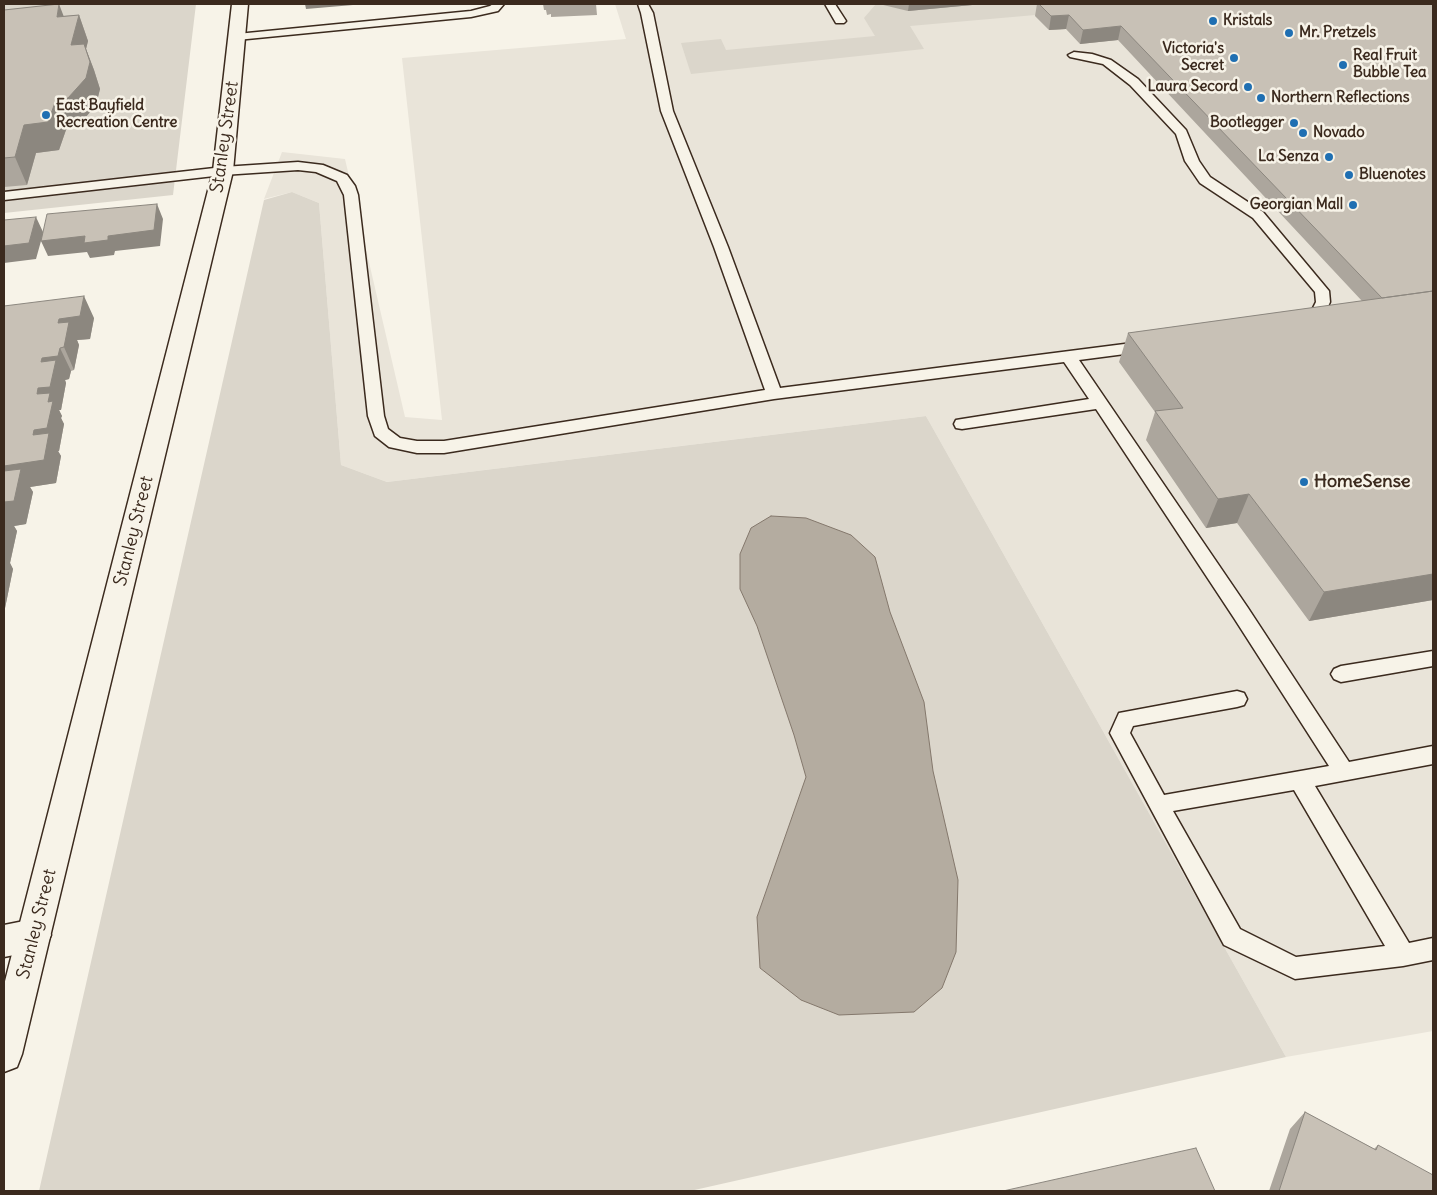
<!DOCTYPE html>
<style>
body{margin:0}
#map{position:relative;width:1437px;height:1195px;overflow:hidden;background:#f7f3e8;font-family:Delius,sans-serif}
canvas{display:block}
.frame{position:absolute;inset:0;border:5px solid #3b2a1e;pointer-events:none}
</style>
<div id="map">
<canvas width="1437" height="1195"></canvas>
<div class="frame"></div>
</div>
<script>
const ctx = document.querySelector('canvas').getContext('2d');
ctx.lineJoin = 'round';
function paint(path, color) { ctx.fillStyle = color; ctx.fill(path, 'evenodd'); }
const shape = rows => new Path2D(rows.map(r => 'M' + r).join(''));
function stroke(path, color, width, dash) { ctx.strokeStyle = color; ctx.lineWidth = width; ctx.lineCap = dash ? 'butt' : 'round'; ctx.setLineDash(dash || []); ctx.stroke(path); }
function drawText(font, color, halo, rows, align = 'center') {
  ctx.font = font + ' Delius,sans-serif'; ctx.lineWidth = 5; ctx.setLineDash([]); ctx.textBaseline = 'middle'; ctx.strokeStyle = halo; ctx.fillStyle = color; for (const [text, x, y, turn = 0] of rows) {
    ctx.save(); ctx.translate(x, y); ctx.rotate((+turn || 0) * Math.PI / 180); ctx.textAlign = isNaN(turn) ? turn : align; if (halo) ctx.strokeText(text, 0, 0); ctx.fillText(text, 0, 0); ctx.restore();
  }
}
const built = shape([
 [615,4,1433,4,1433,1031,1286,1057,926,416,387,482,341,465,319,203,292,192,264,199,282,152,345,159,405,417,442,420,402,58,626,39]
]);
const green = shape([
 [4,4,196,4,173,195,4,213],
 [876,4,1078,4,1058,13,910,26,924,49,691,74,681,43,721,39,726,50,875,36,864,18],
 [292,192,319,203,341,465,387,482,926,416,1286,1057,690,1191,39,1191,264,200]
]);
const water = shape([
 [771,516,806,518,851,535,875,557,890,612,924,702,933,771,958,880,956,952,942,988,914,1012,839,1015,801,1000,760,968,757,917,806,777,794,735,757,626,740,589,740,554,751,528,771,516]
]);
const service = shape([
 [493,4,504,4,498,11,471,17,237,40,231,37,237,34,471,11,490,6,493,4],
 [638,4,648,4,653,13,673,111,728,247,780,388,1148,341,1153,343,1156,346,1153,349,1148,351,1079,360,1248,608,1349,762,1433,746,1433,764,1315,786,1409,943,1433,938,1433,960,1403,966,1295,979,1224,945,1110,733,1119,713,1237,691,1244,693,1247,699,1244,705,1237,707,1133,726,1130,733,1164,795,1329,766,1234,618,1096,409,962,429,956,428,954,424,956,420,962,419,1089,399,1064,362,774,399,444,453,417,453,389,447,375,436,368,416,344,195,337,181,316,172,298,170,223,175,4,200,4,192,223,167,298,162,323,165,347,175,355,186,358,195,384,416,388,429,400,438,417,441,444,441,765,390,714,247,661,111,641,13,638,4],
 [1294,790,1385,946,1296,957,1240,929,1173,811,1294,790],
 [825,4,835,4,846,21,844,23,836,23,825,4],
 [1074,52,1092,54,1111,60,1138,79,1186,130,1199,161,1210,177,1263,212,1329,291,1330,302,1326,311,1317,322,1303,326,1298,324,1295,321,1298,318,1307,316,1312,310,1316,302,1315,292,1253,218,1200,183,1185,161,1176,134,1130,85,1103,64,1070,57,1068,55,1074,52],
 [1433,651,1433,666,1341,682,1334,679,1331,674,1334,669,1341,666,1433,651]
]);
const minor = shape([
 [34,919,46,924,51,935,46,946,34,951,4,957,4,925,34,919]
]);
const tertiary = shape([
 [232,4,248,4,233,171,22,1054,17,1067,4,1072,4,985,213,171,232,4]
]);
const wall = shape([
 [543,4,596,4,597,15,551,17,551,14,547,15,546,10,544,10],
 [879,4,983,4,908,11],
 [1037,4,1433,4,1433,600,1309,621,1237,523,1206,528,1146,440,1155,412,1119,362,1128,333,1362,301,1118,40,1080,44,1066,29,1049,30,1035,16],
 [4,10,63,16,79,15,88,41,86,49,94,70,100,89,96,105,79,125,67,127,59,150,36,153,27,185,4,187],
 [4,306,94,318,90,339,77,340,79,345,74,370,71,371,69,379,65,380,66,383,61,410,59,410,62,416,61,418,64,424,59,451,58,451,61,456,56,483,30,487,33,492,26,524,14,526,17,531,10,563,13,569,4,613],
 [1305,1112,1374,1149,1378,1145,1433,1191,1269,1191,1290,1129]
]);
const shadedWall = shape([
 [59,4,69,30,57,17],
 [305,4,353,4,353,5,306,9],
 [909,4,983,4,908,11],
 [79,15,88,41,86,49,94,70,100,89,96,105,79,125,67,127,59,150,36,153,27,185,15,157,24,125,71,45],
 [1069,15,1066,29,1049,30,1051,16],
 [1121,26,1118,40,1080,44,1083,30],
 [157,204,163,219,160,246,115,251,114,255,90,258,87,252,48,256,41,241,36,259,4,263,4,246,36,217,43,232,85,236,108,236],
 [84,296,94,318,90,339,77,340,79,345,74,370,64,347,58,323,59,319],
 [60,348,71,371,69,379,65,380,66,383,61,410,59,410,62,416,61,418,64,424,59,451,58,451,61,456,56,483,30,487,33,492,26,524,14,526,17,531,10,563,13,569,4,613,4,466,37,394,42,358],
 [1249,494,1237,523,1206,528,1218,499],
 [1433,574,1433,600,1309,621,1324,592]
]);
const building = shape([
 [59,4,57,17,79,15,71,45,84,44,90,62,86,78,68,98,56,100,48,122,24,125,15,157,4,158,4,10,59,4],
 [1039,4,1433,4,1433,291,1382,298,1121,26,1083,30,1069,15,1051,16,1039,4],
 [157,204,154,230,108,236,108,240,84,243,85,236,41,241,47,214,157,204],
 [36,217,29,243,4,246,4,220,36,217],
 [1433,291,1433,574,1324,592,1249,494,1218,499,1155,411,1183,408,1128,333,1433,291],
 [84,296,80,316,59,319,58,323,69,322,64,347,60,348,58,356,42,358,41,362,56,360,50,387,38,388,37,394,50,393,48,402,53,401,47,428,34,430,33,435,49,433,44,460,4,466,4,306,84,296],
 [21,469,14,501,4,502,4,471,21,469],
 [1305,1112,1376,1150,1378,1145,1433,1175,1433,1191,1279,1191,1305,1112],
 [1196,1148,1215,1191,1003,1191,1196,1148]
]);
const markers = [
 [1213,21,5,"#1f6fb2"],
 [1289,33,5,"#1f6fb2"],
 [1234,58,5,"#1f6fb2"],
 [1343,65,5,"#1f6fb2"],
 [1248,87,5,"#1f6fb2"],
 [1261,98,5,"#1f6fb2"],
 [46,115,5,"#1f6fb2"],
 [1294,123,5,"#1f6fb2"],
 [1303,133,5,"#1f6fb2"],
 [1329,157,5,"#1f6fb2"],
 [1349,175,5,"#1f6fb2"],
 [1353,205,5,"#1f6fb2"],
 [1304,482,5,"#1f6fb2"]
];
const farPoinames = [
 ["Kristals",1223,21],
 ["Mr. Pretzels",1299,33],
 ["Victoria's",1224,49,"right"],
 ["Secret",1224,66,"right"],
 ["Real Fruit",1353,56],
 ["Bubble Tea",1353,73],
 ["Laura Secord",1238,87,"right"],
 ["Northern Reflections",1271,98],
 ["East Bayfield",56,106],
 ["Recreation Centre",56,123],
 ["Bootlegger",1284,123,"right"],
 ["Novado",1313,133],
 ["La Senza",1319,157,"right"],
 ["Bluenotes",1359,175],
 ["Georgian Mall",1343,205,"right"]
];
const streetNames = [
 ["Stanley Street",225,137,-82],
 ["Stanley Street",134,531,-76],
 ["Stanley Street",37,924,-76]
];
const poiNames = [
 ["HomeSense",1314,482]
];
paint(built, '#e9e4d9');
paint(green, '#dbd6cb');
paint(water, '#b4aca0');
stroke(water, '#84786c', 1);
stroke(service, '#3b2a1e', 3);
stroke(minor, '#3b2a1e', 3);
stroke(tertiary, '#3b2a1e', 3);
paint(service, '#f7f3e8');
paint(minor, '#f7f3e8');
paint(tertiary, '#f7f3e8');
paint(wall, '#aca69d');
paint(shadedWall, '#8c877f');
paint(building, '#c8c1b6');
stroke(building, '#8c877f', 1);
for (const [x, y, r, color] of markers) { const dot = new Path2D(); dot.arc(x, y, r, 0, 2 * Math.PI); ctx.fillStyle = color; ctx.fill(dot); stroke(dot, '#f7f3e8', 2); }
drawText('bold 15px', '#3b2a1e', '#f7f3e8', farPoinames, 'left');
drawText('18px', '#3b2a1e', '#f7f3e8', streetNames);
drawText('bold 18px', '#3b2a1e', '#f7f3e8', poiNames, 'left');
</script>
